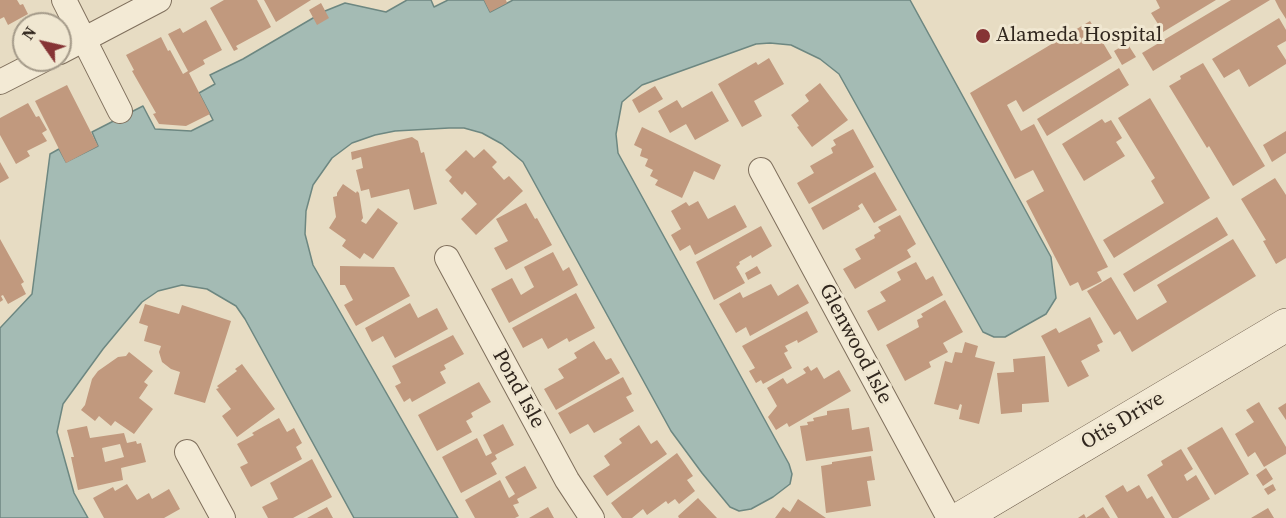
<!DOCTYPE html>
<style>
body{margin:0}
#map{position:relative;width:1286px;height:518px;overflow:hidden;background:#e7dcc3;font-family:"Source Serif 4",serif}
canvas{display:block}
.north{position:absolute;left:12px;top:12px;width:60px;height:60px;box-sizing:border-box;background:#f0e7d1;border:2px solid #a49a89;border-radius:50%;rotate:304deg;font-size:16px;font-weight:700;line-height:24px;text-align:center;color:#31271e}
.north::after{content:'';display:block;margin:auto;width:21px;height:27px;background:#863435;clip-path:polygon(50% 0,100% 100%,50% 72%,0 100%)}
</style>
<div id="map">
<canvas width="1286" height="518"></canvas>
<div class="north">N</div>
</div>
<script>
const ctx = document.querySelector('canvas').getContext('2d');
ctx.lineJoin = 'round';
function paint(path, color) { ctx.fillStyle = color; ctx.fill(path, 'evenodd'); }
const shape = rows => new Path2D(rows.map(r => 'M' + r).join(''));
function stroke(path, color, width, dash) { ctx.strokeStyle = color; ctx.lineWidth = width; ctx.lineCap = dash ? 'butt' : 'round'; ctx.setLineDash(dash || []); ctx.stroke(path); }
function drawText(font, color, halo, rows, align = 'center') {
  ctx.font = font + ' "Source Serif 4",serif'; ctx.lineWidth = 6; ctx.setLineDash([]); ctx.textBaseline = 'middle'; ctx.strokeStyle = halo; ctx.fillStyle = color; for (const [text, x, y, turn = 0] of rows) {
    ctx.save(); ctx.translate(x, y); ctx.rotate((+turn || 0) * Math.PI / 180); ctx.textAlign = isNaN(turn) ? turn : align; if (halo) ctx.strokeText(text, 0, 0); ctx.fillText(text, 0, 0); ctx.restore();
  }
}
const water = shape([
 [407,0,431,0,434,7,448,0,484,0,490,12,513,0,910,0,1051,257,1056,298,1046,314,1005,337,994,337,983,332,839,74,820,59,791,45,770,43,756,44,642,85,622,102,616,134,618,153,789,464,792,474,790,484,773,497,751,509,739,511,730,507,702,473,671,431,523,162,502,144,482,133,464,128,449,128,395,131,375,135,352,143,332,158,313,185,306,211,305,234,313,265,458,518,354,518,245,319,236,306,207,289,182,285,158,291,142,302,103,349,63,404,57,432,74,493,88,518,0,518,0,328,32,294,50,154,59,149,66,162,98,146,92,132,143,106,155,129,191,131,213,120,199,93,215,84,210,75,243,59,325,11,345,3,386,12,407,0]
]);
const building = shape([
 [0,0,17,0,20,5,23,4,28,14,8,25,4,17,0,19],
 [224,0,257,0,271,27,236,46,238,49,234,51,210,8],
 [264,0,311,0,276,22],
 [484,0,506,0,507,3,490,12],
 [1156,0,1216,0,1163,32,1151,13,1160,8],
 [1231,0,1270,0,1153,71,1142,53],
 [1275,0,1286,0,1286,19,1279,8],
 [321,3,329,18,317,25,309,10],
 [1279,18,1286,30,1286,41,1277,46,1286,60,1286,64,1249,87,1239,69,1224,78,1212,59],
 [206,20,222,50,203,60,205,64,189,73,210,114,186,126,159,124,153,114,156,113,132,71,134,70,126,55,161,37,168,51,170,50,183,74,188,71,168,34,180,28,183,33],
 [1090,21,1112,58,1023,112,1016,100,1007,105,1021,131,1034,124,1108,267,1097,272,1102,281,1082,291,1078,282,1070,286,1026,201,1044,191,1033,170,1015,179,970,93],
 [1127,43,1136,57,1122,65,1114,51],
 [769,58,784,84,754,101,762,116,742,127,718,84,756,62,758,65],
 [1203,63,1265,166,1233,186,1209,146,1207,148,1169,86,1181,79,1180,76],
 [1119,68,1129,85,1047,136,1037,119],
 [820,83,848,120,812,147,797,127,799,126,791,115,809,101,805,95],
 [67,85,98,146,66,163,35,101],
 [655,86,663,99,639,113,632,100],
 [712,91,729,121,695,140,686,124,670,133,658,111,677,100,682,108],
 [1150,98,1210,198,1114,258,1103,240,1164,203,1151,181,1155,178,1118,118],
 [28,103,36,117,39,116,47,130,42,133,47,141,27,151,30,156,16,164,0,135,0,118],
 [1102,119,1105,123,1111,120,1122,138,1116,142,1125,156,1084,181,1062,144],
 [642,127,721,165,714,180,694,171,682,198,655,185,658,180,650,176,653,170,645,166,648,159,640,156,642,149,634,145],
 [853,129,874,167,809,204,797,183,814,173,810,166,833,153,831,148,836,145,833,140],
 [1286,131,1286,153,1272,162,1263,145],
 [412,137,418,141,421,153,424,152,437,204,414,210,409,189,371,198,369,189,361,191,356,170,363,168,361,157,352,160,351,152],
 [484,149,497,162,492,167,504,180,509,176,523,191,476,235,461,219,477,204,465,191,462,195,449,181,452,177,445,170,466,150,474,158],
 [0,162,9,178,0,183],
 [875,172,897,210,874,223,862,203,858,206,860,209,823,230,811,208],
 [1275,178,1286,195,1286,258,1276,264,1263,241,1266,240,1241,199],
 [343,184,356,193,357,191,359,193,363,218,361,221,366,224,378,208,398,223,373,259,364,253,360,259,342,246,346,240,329,228,336,217,333,197,337,196,337,193],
 [698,201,708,219,735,205,747,227,695,255,690,245,680,251,671,235,681,229,671,211,686,202,689,206],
 [526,203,535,219,537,218,552,245,506,270,494,248,508,241,496,219],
 [900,215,916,244,907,250,911,257,855,289,843,269,861,259,855,249,875,238,874,235,881,231,878,227],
 [1217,217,1228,235,1134,292,1123,274],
 [761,226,772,246,752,258,751,255,739,262,740,264,736,267,745,283,714,300,696,262],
 [0,239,24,282,21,284,26,294,8,304,3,295,1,296,3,300,0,302],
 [1233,239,1256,276,1132,352,1120,331,1114,335,1087,291,1111,277,1137,320,1167,302,1157,285],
 [553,252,563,271,569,267,578,285,509,323,491,289,512,278,521,295,534,287,524,267],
 [916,262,926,280,933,276,943,295,878,331,867,311,886,301,880,292,901,280,897,272],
 [340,266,394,267,410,296,356,326,344,305,353,300,345,285,340,285],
 [757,266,761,273,748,280,745,273],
 [771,284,778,296,798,284,809,303,750,336,746,327,736,333,719,304,740,292,743,298],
 [576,293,595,328,569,342,567,338,548,349,542,338,523,348,512,328],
 [945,300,963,332,943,343,948,352,929,362,931,367,905,381,886,345,919,327,917,320,923,317,921,314],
 [410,303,418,318,437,308,448,329,395,358,383,336,372,342,365,328],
 [145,304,179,314,182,305,231,321,205,403,174,394,180,372,171,369,162,362,159,352,161,346,144,341,148,326,139,323],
 [807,311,818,332,798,343,797,340,785,346,788,351,784,353,792,368,763,384,761,380,756,383,749,371,755,368,742,346],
 [1090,317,1103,342,1097,345,1100,351,1081,361,1089,376,1068,387,1041,336,1056,328,1059,333],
 [453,335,464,354,444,365,446,369,440,372,446,383,412,402,410,398,404,402,395,386,401,383,392,366],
 [594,341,606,360,611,358,620,373,556,410,544,389,564,378,558,369,577,358,574,353],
 [965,342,978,346,975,357,995,362,979,424,959,419,962,405,960,404,958,410,934,404,945,361,952,363,955,352,962,353],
 [129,352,153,371,144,382,148,385,139,398,153,409,134,434,115,421,111,426,99,416,95,421,81,410,85,405,92,379,98,371,118,357,126,356],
 [1045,356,1049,402,1022,404,1022,412,1001,414,997,373,1014,372,1013,359],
 [242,364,275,409,237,437,222,416,231,409,216,389,219,388,217,386,237,371,235,369],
 [808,366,811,371,817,367,824,379,839,370,851,391,789,427,787,423,776,430,768,417,777,406,767,388,783,378,787,384,806,373,803,369],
 [623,377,632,394,626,397,634,411,594,433,588,424,570,434,558,413],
 [479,382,491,402,471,413,473,417,466,421,472,432,437,451,418,415],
 [1259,402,1286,447,1286,454,1264,467,1255,452,1248,457,1235,434,1254,422,1246,410],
 [1286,403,1286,420,1278,408],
 [849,408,852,430,869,427,873,451,806,461,800,426,808,425,807,422,814,421,813,418,827,415,827,411],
 [279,418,287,432,294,428,302,443,296,447,302,459,251,487,240,467,248,463,237,444,254,435,252,433],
 [503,424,514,445,495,455,497,459,491,463,497,474,461,493,442,457,477,438,486,456,492,453,483,435],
 [639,425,651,444,657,440,667,454,607,496,593,476,610,465,604,456,622,443,619,439],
 [87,426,90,438,124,433,127,443,136,441,137,444,141,443,146,462,121,468,123,480,78,490,71,457,74,457,67,430],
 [120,444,124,457,105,462,102,448],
 [1222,427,1249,474,1215,495,1187,448],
 [1181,449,1193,469,1184,475,1187,481,1196,475,1210,499,1178,518,1172,518,1147,475,1163,465,1161,461],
 [677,453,693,476,687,480,695,491,679,504,675,499,668,504,666,501,647,515,643,509,632,518,622,518,611,503],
 [871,456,875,480,867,481,871,506,826,513,821,466,832,464,832,462],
 [312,459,332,497,293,518,268,518,262,507,278,499,270,483],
 [525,466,537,488,517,499,519,503,513,505,519,516,515,518,475,518,465,500,500,480,509,498,515,494,505,477],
 [1266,468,1273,479,1263,486,1256,475],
 [127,484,137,500,149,493,152,499,169,489,180,509,164,518,104,518,93,498,113,487,115,491],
 [1273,484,1276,490,1268,495,1264,489],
 [1123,485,1127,492,1139,485,1147,499,1152,496,1165,518,1118,518,1105,496],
 [698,498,717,518,679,518,678,516],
 [798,499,826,518,775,518,783,507,790,512],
 [327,507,333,518,307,518],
 [548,507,554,518,529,518],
 [1103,507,1110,518,1078,518,1084,514,1086,518],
 [1268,508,1274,518,1251,518]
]);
const street = shape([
 [64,0,120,111],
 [60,52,159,0],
 [0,82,43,60],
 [761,170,949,518],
 [447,258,567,480,592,518],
 [187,452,223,518]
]);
const secondary = shape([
 [961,518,1286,325]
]);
const markers = [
 [983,36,8,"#863435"]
];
const poiNames = [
 ["Alameda Hospital",996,36]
];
const streetNames = [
 ["Glenwood Isle",855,344,62],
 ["Pond Isle",518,389,61],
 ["Otis Drive",1123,421,-31]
];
paint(water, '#a4bbb4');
stroke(water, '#6d8781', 1.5);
paint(building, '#c1997e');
stroke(street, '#7f6f5c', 26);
stroke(secondary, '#61503f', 34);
stroke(street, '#f3ead5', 24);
stroke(secondary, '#f3ead5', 33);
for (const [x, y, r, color] of markers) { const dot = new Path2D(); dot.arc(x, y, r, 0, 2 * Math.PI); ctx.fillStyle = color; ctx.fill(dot); stroke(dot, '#f0e7d1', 2); }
drawText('21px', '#31271e', '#f0e7d1', poiNames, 'left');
drawText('21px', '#31271e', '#f0e7d1', streetNames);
</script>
